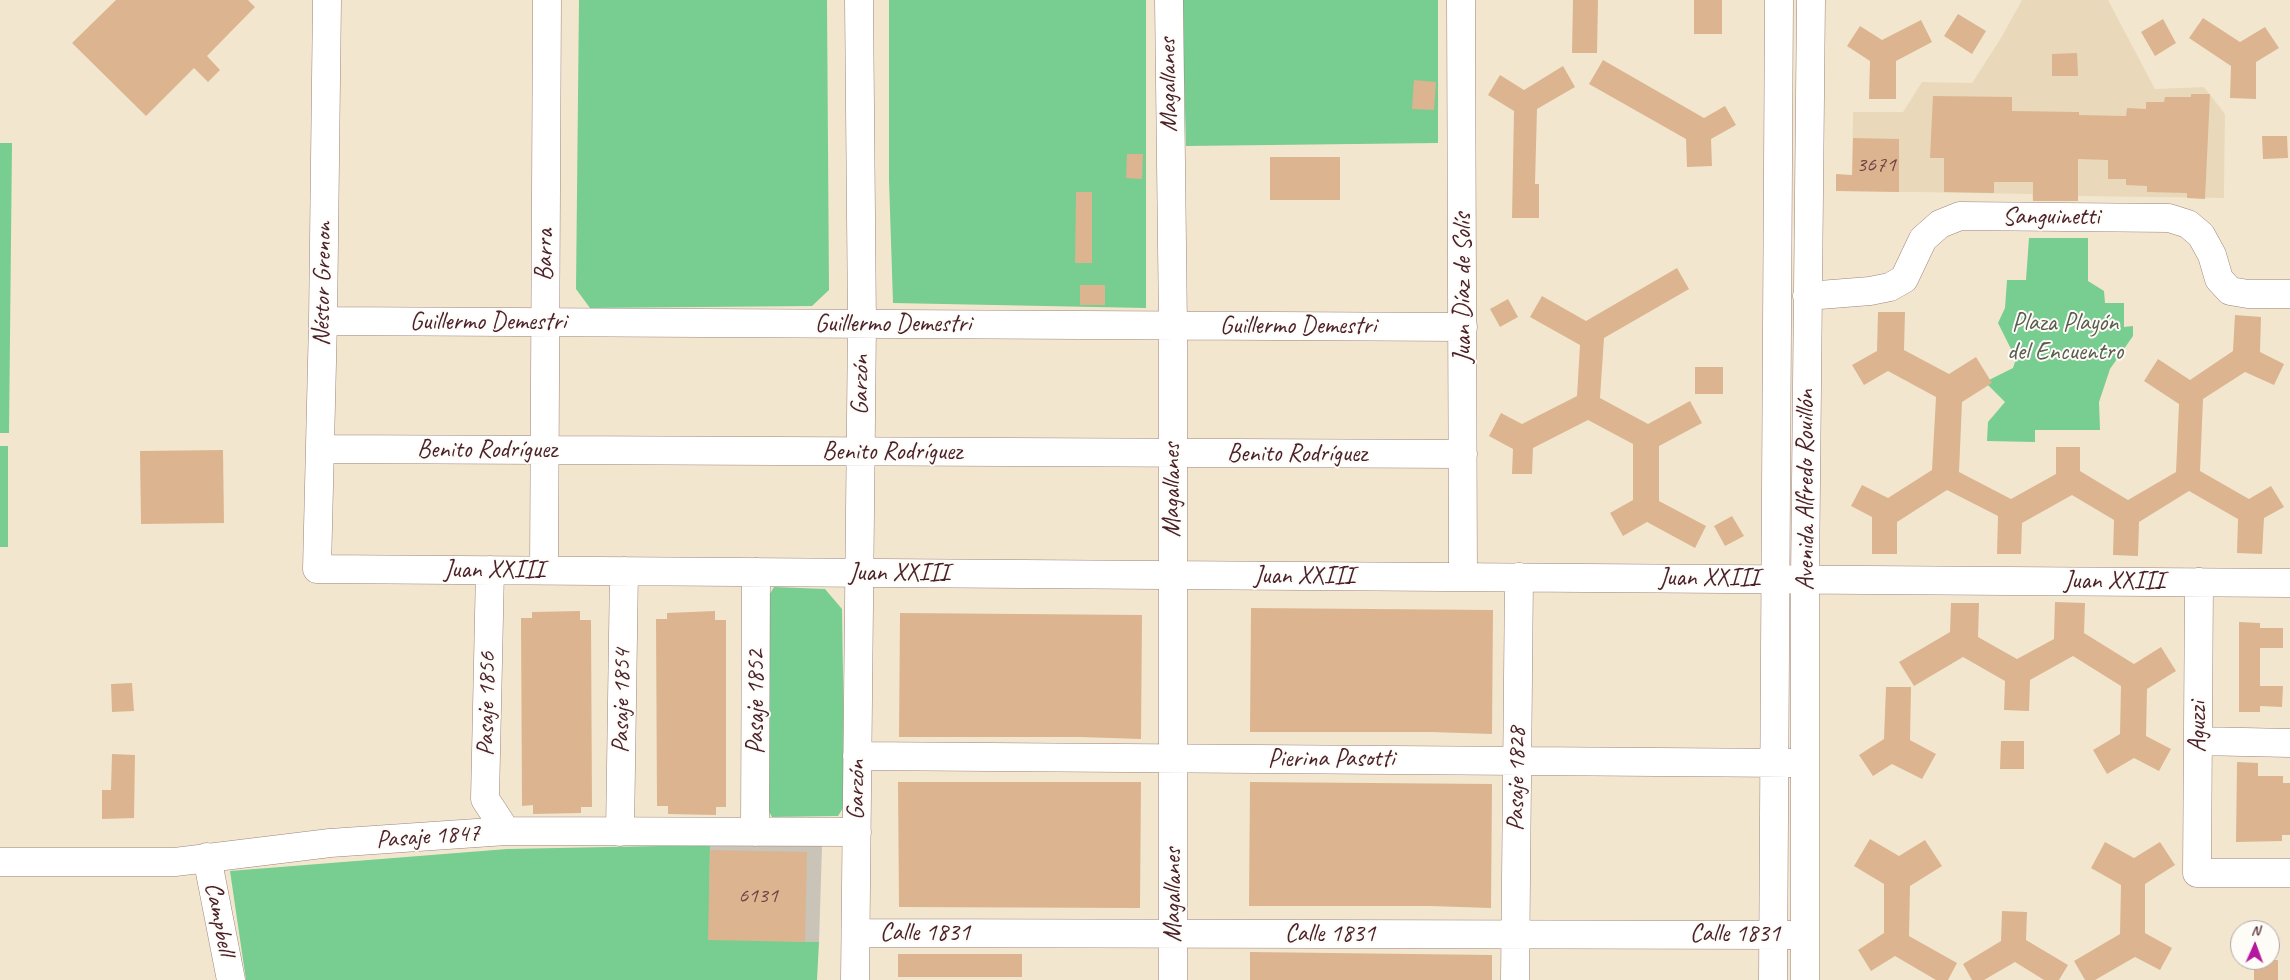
<!DOCTYPE html>
<meta charset="utf-8">
<style>
body{margin:0}
#map{position:relative;width:2290px;height:980px;overflow:hidden;background:#f2e7ce;font-family:Caveat,sans-serif}
canvas{display:block}
.north{position:absolute;left:2230px;top:920px;width:50px;height:50px;box-sizing:border-box;background:#fdfcf7;border:1px solid #b5a4a5;border-radius:50%;rotate:2deg;font-size:14px;font-weight:700;line-height:20px;text-align:center;color:#4a1f2b}
.north::after{content:'';display:block;margin:auto;width:18px;height:22px;background:#b5179e;clip-path:polygon(50% 0,100% 100%,50% 72%,0 100%)}
</style>
<div id="map">
<canvas width="2290" height="980"></canvas>
<div class="north">N</div>
</div>
<script>
const ctx = document.querySelector('canvas').getContext('2d');
ctx.lineJoin = 'round';
function paint(path, color) { ctx.fillStyle = color; ctx.fill(path, 'evenodd'); }
const shape = rows => new Path2D(rows.map(r => 'M' + r).join(''));
function stroke(path, color, width, dash) { ctx.strokeStyle = color; ctx.lineWidth = width; ctx.lineCap = dash ? 'butt' : 'round'; ctx.setLineDash(dash || []); ctx.stroke(path); }
function drawText(font, color, halo, rows, align = 'center') {
  ctx.font = font + ' Caveat,sans-serif'; ctx.lineWidth = 4; ctx.setLineDash([]); ctx.textBaseline = 'middle'; ctx.strokeStyle = halo; ctx.fillStyle = color; for (const [text, x, y, turn = 0] of rows) {
    ctx.save(); ctx.translate(x, y); ctx.rotate((+turn || 0) * Math.PI / 180); ctx.textAlign = isNaN(turn) ? turn : align; if (halo) ctx.strokeText(text, 0, 0); ctx.fillText(text, 0, 0); ctx.restore();
  }
}
const built = shape([
 [2022,0,2108,0,2155,89,2204,87,2225,114,2224,198,2078,196,2078,201,2033,201,2032,194,1852,191,1853,112,1903,112,1922,82,1972,83,2001,38]
]);
const industrial = shape([
 [710,845,822,846,819,942,708,940]
]);
const green = shape([
 [579,0,827,0,829,290,812,306,590,308,576,289],
 [889,0,1146,0,1146,308,893,303,889,180],
 [1182,0,1438,0,1438,143,1186,146],
 [0,143,12,143,9,433,0,433],
 [2029,238,2088,238,2088,281,2104,291,2105,303,2124,303,2124,327,2133,326,2133,336,2110,369,2099,402,2100,430,2035,430,2035,442,1987,441,1988,422,2005,402,1985,382,2013,368,2016,359,1998,323,2005,308,2007,280,2026,280],
 [0,446,8,446,8,547,0,547],
 [774,587,825,589,842,609,845,805,838,816,772,817,766,806,768,597],
 [710,845,709,939,819,942,817,980,246,980,230,871,507,849]
]);
const building = shape([
 [116,0,248,0,255,7,207,56,220,70,208,82,194,68,146,116,72,43],
 [1573,0,1598,0,1597,53,1572,53],
 [1694,0,1722,0,1722,34,1694,34],
 [1958,14,1986,31,1972,54,1944,36],
 [2203,18,2240,42,2265,27,2279,48,2256,62,2256,99,2230,98,2231,66,2189,38],
 [2163,19,2176,43,2155,56,2141,32],
 [1921,20,1932,42,1896,61,1896,99,1869,99,1870,61,1847,46,1860,26,1882,40],
 [2077,53,2078,76,2052,76,2052,54],
 [1603,60,1704,118,1725,106,1736,125,1711,139,1712,166,1687,167,1686,139,1589,84],
 [1563,66,1575,87,1537,109,1535,184,1539,184,1539,218,1512,218,1514,111,1488,95,1500,75,1524,90],
 [1414,80,1436,82,1434,110,1412,109],
 [2191,94,2210,94,2205,199,2187,198,2187,193,2147,192,2147,186,2126,185,2126,179,2108,179,2108,160,2078,159,2078,201,2033,201,2033,182,1994,182,1994,193,1944,192,1944,158,1930,158,1933,96,2012,97,2012,111,2079,112,2079,115,2126,116,2127,108,2146,109,2146,102,2164,102,2165,97,2191,97],
 [2262,136,2287,136,2288,158,2263,159],
 [1853,138,1899,139,1899,192,1836,191,1836,174,1852,175],
 [1127,154,1143,154,1142,179,1126,178],
 [1270,157,1340,157,1340,200,1270,200],
 [1076,192,1092,192,1092,263,1075,263],
 [1677,268,1689,289,1604,338,1600,398,1648,424,1690,401,1702,423,1659,446,1659,501,1706,526,1695,548,1647,522,1623,536,1610,513,1633,500,1633,444,1588,420,1533,448,1532,474,1512,474,1513,449,1489,436,1501,413,1522,424,1577,396,1580,345,1530,317,1542,296,1586,321],
 [1080,285,1105,285,1105,305,1080,305],
 [1508,299,1518,317,1500,327,1490,309],
 [1878,312,1905,312,1904,350,1949,374,1976,357,1992,383,1962,402,1959,472,2011,499,2056,474,2056,447,2080,447,2080,471,2128,500,2176,472,2179,404,2144,381,2158,359,2190,380,2233,351,2235,315,2261,317,2260,352,2284,364,2274,385,2245,372,2203,399,2200,471,2249,499,2271,486,2284,507,2264,518,2262,554,2237,553,2238,519,2189,491,2139,522,2138,556,2113,555,2114,520,2072,495,2022,523,2021,554,1997,554,1998,516,1947,490,1897,522,1897,554,1872,554,1872,517,1851,506,1862,485,1888,498,1932,470,1936,397,1888,371,1864,385,1852,365,1877,351],
 [1695,367,1723,367,1723,394,1695,394],
 [223,450,224,523,141,524,140,451],
 [1732,516,1744,536,1725,546,1714,526],
 [2055,602,2085,603,2084,633,2134,664,2161,647,2176,671,2147,689,2146,736,2171,749,2159,771,2134,758,2107,774,2093,750,2120,734,2121,686,2073,656,2030,680,2029,711,2004,710,2005,681,1963,657,1914,686,1899,662,1950,632,1951,603,1979,603,1978,637,2017,659,2054,639],
 [1251,608,1493,610,1492,734,1431,732,1250,732],
 [580,611,580,620,591,620,592,807,581,807,581,813,533,814,533,805,522,806,521,618,532,618,532,612],
 [715,611,715,620,726,620,726,807,716,807,716,815,668,814,668,806,657,806,656,619,667,619,667,613],
 [900,613,1142,615,1141,739,1080,737,899,737],
 [2239,622,2260,623,2260,628,2283,628,2283,648,2260,648,2260,686,2283,686,2282,707,2260,706,2260,712,2239,712],
 [132,683,134,711,112,712,111,684],
 [1886,687,1911,687,1910,740,1936,754,1922,779,1892,764,1873,776,1859,755,1884,739],
 [2001,741,2024,741,2024,769,2000,769],
 [112,754,135,755,134,818,102,819,102,790,111,790],
 [2237,762,2258,763,2258,776,2283,776,2283,783,2290,783,2290,835,2282,835,2282,841,2236,842],
 [898,782,1141,782,1140,908,899,907],
 [1250,782,1492,784,1491,908,1430,906,1249,906],
 [1870,839,1899,856,1925,840,1942,866,1910,886,1909,936,1957,963,1948,980,1936,980,1895,956,1871,971,1858,950,1884,933,1884,884,1854,866],
 [2105,842,2134,858,2160,842,2175,865,2145,884,2145,933,2172,948,2160,970,2135,957,2095,980,2085,980,2074,961,2120,934,2121,885,2091,868],
 [710,850,807,852,805,942,708,940],
 [2002,911,2027,912,2026,940,2068,965,2059,980,2044,980,2015,962,1984,980,1972,980,1963,964,2001,941],
 [1250,952,1492,955,1492,980,1250,980],
 [898,954,1022,954,1022,977,898,977],
 [2254,960,2278,960,2278,980,2254,980]
]);
const minor = shape([
 [327,0,323,321,317,569,2290,583],
 [1169,0,1173,326,1173,980],
 [1461,0,1463,577],
 [1807,296,1870,291,1890,287,1904,279,1923,239,1940,224,1960,216,2169,218,2188,224,2201,235,2212,255,2219,279,2230,291,2248,294,2290,294],
 [323,321,1463,327],
 [320,449,1463,454],
 [490,570,485,799,506,831],
 [544,570,547,0],
 [2199,582,2197,873,2290,873],
 [2198,741,2290,743],
 [857,756,1791,763],
 [620,832,624,571],
 [755,832,756,572],
 [207,857,231,980],
 [0,862,175,862,330,843,506,831,857,832],
 [856,933,1790,935],
 [855,980,862,324,859,0],
 [1515,980,1519,577],
 [1773,980,1779,0],
 [1805,980,1805,579,1811,0]
]);
const numberNames = [
 ["3671",1876,165],
 ["6131",758,896]
];
const streetNames = [
 ["Magallanes",1169,85,-91],
 ["Sanguinetti",2051,217],
 ["Barra",545,255,-90],
 ["Néstor Grenon",323,284,-89],
 ["Juan Díaz de Solís",1463,288,-90],
 ["Guillermo Demestri",488,322],
 ["Guillermo Demestri",893,324],
 ["Guillermo Demestri",1298,326],
 ["Garzón",861,385,-89],
 ["Benito Rodríguez",487,450],
 ["Benito Rodríguez",892,452],
 ["Benito Rodríguez",1297,454],
 ["Magallanes",1172,490,-90],
 ["Avenida Alfredo Rouillón",1806,490,-90],
 ["Juan XXIII",494,570],
 ["Juan XXIII",899,573],
 ["Juan XXIII",1304,576],
 ["Juan XXIII",1709,578],
 ["Juan XXIII",2114,581],
 ["Pasaje 1854",622,701,-89],
 ["Pasaje 1852",756,702,-90],
 ["Pasaje 1856",487,704,-89],
 ["Aguzzi",2198,727,-90],
 ["Pierina Pasotti",1331,759],
 ["Pasaje 1828",1517,779,-89],
 ["Garzón",857,790,-89],
 ["Pasaje 1847",428,837,-4],
 ["Magallanes",1173,895,-90],
 ["Campbell",219,919,79],
 ["Calle 1831",925,933],
 ["Calle 1831",1330,934],
 ["Calle 1831",1735,934]
];
const parkNames = [
 ["Plaza Playón",2065,323],
 ["del Encuentro",2065,352]
];
paint(built, '#e9d9ba');
paint(industrial, '#c9c3b8');
paint(green, '#78cd91');
paint(building, '#dcb490');
stroke(minor, '#9e837c', 29);
stroke(minor, '#fff', 28);
drawText('22px', '#6e4444', null, numberNames);
drawText('25px', '#4a1f2b', '#fdfcf7', streetNames);
drawText('25px', '#5a5c4f', '#fdfcf7', parkNames);
</script>
